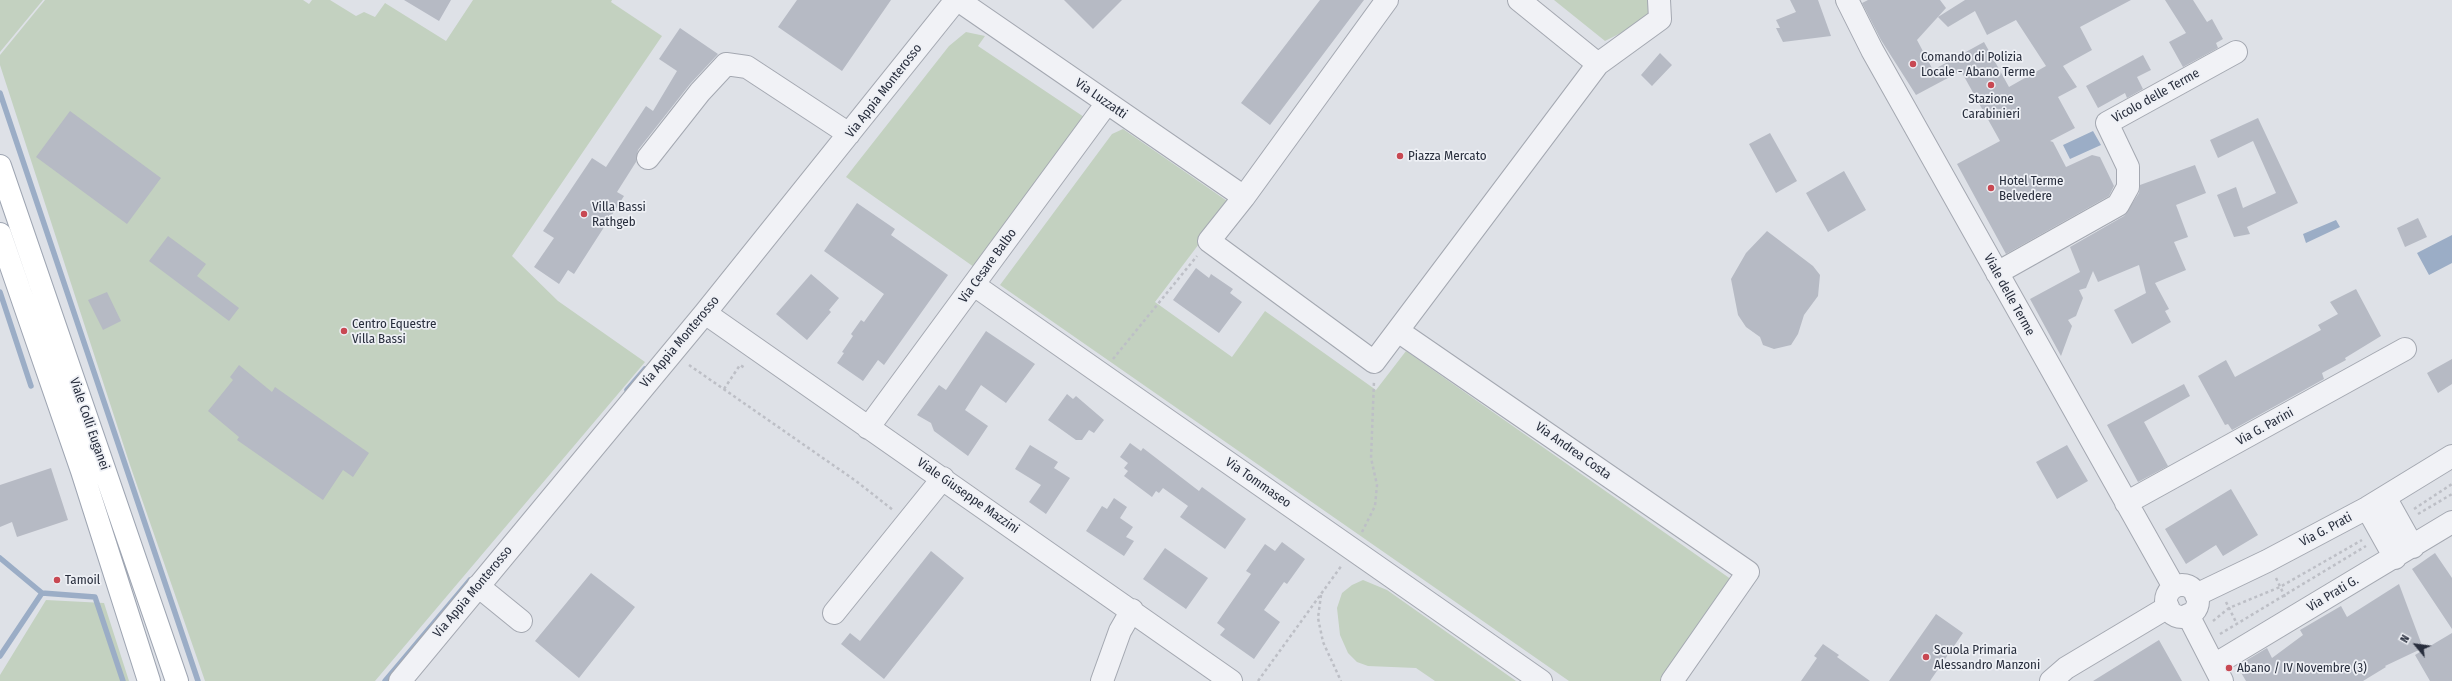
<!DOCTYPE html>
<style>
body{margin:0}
#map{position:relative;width:2452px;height:681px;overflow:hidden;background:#dee1e7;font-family:"Fira Sans Condensed",sans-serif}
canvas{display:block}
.north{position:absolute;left:2396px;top:625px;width:40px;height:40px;-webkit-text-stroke:3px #eef0f5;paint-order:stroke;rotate:299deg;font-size:11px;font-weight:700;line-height:16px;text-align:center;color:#282e3d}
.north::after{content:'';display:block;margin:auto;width:14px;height:18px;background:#282e3d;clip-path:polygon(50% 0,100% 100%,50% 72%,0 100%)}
</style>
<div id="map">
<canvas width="2452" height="681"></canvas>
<div class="north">N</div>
</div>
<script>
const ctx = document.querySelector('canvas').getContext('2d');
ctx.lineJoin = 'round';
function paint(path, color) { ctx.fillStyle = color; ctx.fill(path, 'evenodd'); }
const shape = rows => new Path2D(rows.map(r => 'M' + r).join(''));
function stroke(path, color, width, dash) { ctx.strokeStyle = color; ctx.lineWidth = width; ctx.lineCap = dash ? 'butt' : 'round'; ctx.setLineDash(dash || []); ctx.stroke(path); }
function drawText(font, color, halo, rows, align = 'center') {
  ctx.font = font + ' "Fira Sans Condensed",sans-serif'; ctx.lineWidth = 3.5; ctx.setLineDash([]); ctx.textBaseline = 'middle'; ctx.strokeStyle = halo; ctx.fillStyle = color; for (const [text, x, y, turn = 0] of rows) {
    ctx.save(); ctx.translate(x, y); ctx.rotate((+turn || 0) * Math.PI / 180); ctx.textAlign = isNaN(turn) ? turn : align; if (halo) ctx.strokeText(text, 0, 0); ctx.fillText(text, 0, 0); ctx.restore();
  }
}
const green = shape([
 [0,0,43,0,0,52],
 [45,0,303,0,309,4,312,0,330,0,356,16,364,12,375,17,385,3,446,41,473,0,612,0,611,2,662,36,512,256,558,301,645,362,375,681,205,681,130,465,0,65,0,55],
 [1554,0,1655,0,1655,16,1605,41],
 [966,32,985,36,978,46,1084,117,974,267,846,177,949,46],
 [1123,129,1230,203,1155,302,1232,357,1265,311,1376,390,1406,351,1735,582,1665,681,1569,681,1000,285,1112,134],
 [1363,580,1387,590,1516,681,1435,681,1416,668,1368,666,1357,662,1348,653,1340,635,1337,608,1342,593,1352,585],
 [46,600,104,603,129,681,0,681,0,675]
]);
const water = shape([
 [2093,131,2101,145,2070,159,2063,145],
 [2336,220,2340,227,2306,243,2303,234],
 [2452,235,2452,263,2429,275,2417,253]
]);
const stream = shape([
 [0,93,198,681],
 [0,292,31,386],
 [627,390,645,369],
 [0,558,42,593],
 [0,656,42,593,95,597,123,681],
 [385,681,470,580]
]);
const building = shape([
 [404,0,451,0,439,21],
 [797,0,891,0,842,71,778,27],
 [1064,0,1122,0,1093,29],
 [1320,0,1364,0,1270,125,1241,103],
 [1790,0,1818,0,1831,36,1783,42,1776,28,1780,28,1776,20,1796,12],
 [1868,0,1940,0,1946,8,1917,40,1933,70,1984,42,2009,87,2046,66,2016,20,1987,35,1975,11,1948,27,1938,17,1965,0,2131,0,2080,27,2092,50,2063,66,2077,87,2058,97,2075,128,2050,141,2053,142,2066,167,2092,155,2100,157,2114,186,2109,196,2006,254,1957,164,2000,141,1961,71,1916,95,1881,40,1862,3],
 [2165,0,2193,0,2207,22,2212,19,2223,39,2216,43,2218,48,2183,67,2169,42,2186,33],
 [680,28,718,54,690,84,638,150,636,162,617,192,624,196,574,274,568,270,559,284,534,267,554,238,543,231,592,158,606,167,646,106,653,111,677,71,659,59],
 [1660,53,1672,65,1652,86,1641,75],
 [2143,55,2151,70,2137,77,2143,89,2127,98,2125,93,2098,108,2086,86],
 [70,111,161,178,127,224,36,157],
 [2258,118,2298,203,2247,227,2250,234,2234,237,2217,195,2236,187,2243,208,2276,193,2253,141,2218,158,2210,140],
 [1770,133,1797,181,1776,193,1749,144],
 [2195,165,2206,193,2176,205,2188,237,2174,242,2186,270,2155,283,2169,309,2165,311,2171,322,2132,344,2114,310,2146,293,2139,265,2098,282,2093,271,2086,288,2079,290,2083,298,2076,316,2068,320,2072,326,2061,356,2030,299,2080,272,2070,247,2124,216,2139,193,2140,185],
 [1844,171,1866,210,1828,232,1806,193],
 [857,203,895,229,891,235,948,275,884,365,878,360,863,381,837,363,844,353,842,352,853,336,851,334,861,320,864,322,884,294,824,251],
 [2418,218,2427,237,2405,247,2397,228],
 [1767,231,1813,266,1820,275,1818,296,1804,315,1798,334,1791,345,1774,349,1763,345,1760,337,1746,327,1738,315,1731,279,1746,253],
 [168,236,206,264,197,276,239,308,229,321,149,261],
 [1196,268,1209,278,1211,274,1233,289,1230,293,1242,302,1219,333,1173,300],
 [811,274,839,298,829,310,831,312,807,340,776,314],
 [2356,289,2381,336,2345,358,2346,360,2322,373,2324,379,2232,430,2228,424,2225,425,2198,376,2226,360,2235,377,2321,330,2318,325,2338,314,2330,302],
 [107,292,121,321,103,330,88,300],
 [986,331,1035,364,1006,403,981,385,965,410,988,426,968,456,934,431,931,423,917,415,939,385,946,390],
 [2452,359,2452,384,2438,393,2427,373],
 [239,365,272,392,275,387,369,453,353,477,343,470,323,500,237,440,239,437,208,411,233,380,230,377],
 [2184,384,2190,396,2144,422,2168,466,2138,482,2107,425],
 [1067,394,1073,399,1076,396,1104,420,1094,433,1089,430,1082,440,1076,440,1048,420],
 [1130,443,1141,451,1143,448,1199,491,1202,487,1246,519,1225,549,1180,517,1188,506,1163,488,1159,493,1156,491,1152,497,1124,476,1128,471,1124,468,1128,463,1120,457],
 [1030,445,1058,462,1054,468,1070,478,1046,514,1029,502,1041,485,1015,469],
 [2067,445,2088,481,2057,499,2036,462],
 [51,468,68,520,17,537,12,522,0,527,0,485],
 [2231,489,2258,535,2223,556,2216,545,2186,564,2165,529],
 [1114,498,1127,507,1120,518,1133,527,1126,537,1134,541,1124,556,1086,531,1102,506,1107,509],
 [1282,542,1305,559,1287,584,1284,582,1264,610,1280,622,1254,659,1220,635,1225,629,1217,623,1251,574,1246,571,1265,544,1275,551],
 [1165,548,1208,578,1186,609,1143,579],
 [931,551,964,578,884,679,841,644,850,633,860,641],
 [2435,553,2452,578,2452,629,2412,569],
 [591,573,635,607,579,678,535,641],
 [2399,584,2423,648,2385,666,2386,667,2363,681,2246,681,2237,666,2267,648,2272,658,2303,635,2300,630,2341,606,2347,617],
 [1936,614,1963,633,1930,681,1889,681],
 [2452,633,2452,681,2430,681,2415,655],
 [2159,640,2182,681,2093,681],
 [1823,644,1839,655,1837,657,1870,681,1801,681,1817,658,1814,656]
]);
const path = shape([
 [1113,359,1197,256],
 [689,365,856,481,893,510],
 [724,389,740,365,745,368],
 [2414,509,2452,484],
 [2418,514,2452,494],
 [1362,532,1375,506,1377,485,1371,458,1374,381],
 [2276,578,2285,597],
 [1321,595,1318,618,1323,642,1341,681],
 [2226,602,2237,624],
 [2213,621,2229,608,2280,587,2362,540],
 [2220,634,2366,546],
 [1258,681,1342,565]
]);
const minor = shape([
 [958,0,1244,197],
 [1387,0,1244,197,1209,241,1374,362,1598,64,1519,0],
 [1847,0,1872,50,2174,587],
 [1598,64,1660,19,1659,0],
 [648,158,700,92,726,64,747,67,849,134],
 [1997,273,2118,205,2128,187,2128,167,2107,123,2236,52],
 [974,285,1541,681],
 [705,313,1231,681],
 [1398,331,1748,572,1672,681],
 [868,428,1107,103],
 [2385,497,2413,547],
 [2126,503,2405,349],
 [2367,508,2395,558],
 '2166 601a16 16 0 1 1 32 0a16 16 0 1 1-32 0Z',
 [478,586,521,621],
 [2196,595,2267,561,2367,508,2452,456],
 [834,613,943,478],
 [2188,615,2222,681],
 [2214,665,2452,522],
 [400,681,705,313,956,0],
 [1102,681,1120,631,1132,610],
 [2051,681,2066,668,2168,607]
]);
const major = shape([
 [0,166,177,681],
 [0,234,82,471,149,681]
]);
const markers = [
 [1913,64,4,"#c84852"],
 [1991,85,4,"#c84852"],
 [1400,156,4,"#c84852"],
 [1991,188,4,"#c84852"],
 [584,214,4,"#c84852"],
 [344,331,4,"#c84852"],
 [57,580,4,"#c84852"],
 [1926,657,4,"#c84852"],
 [2229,668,4,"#c84852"]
];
const poiNames = [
 ["Comando di Polizia",1921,57],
 ["Locale - Abano Terme",1921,72],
 ["Stazione",1991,99,"center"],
 ["Carabinieri",1991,114,"center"],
 ["Piazza Mercato",1408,156],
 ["Hotel Terme",1999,181],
 ["Belvedere",1999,196],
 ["Villa Bassi",592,207],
 ["Rathgeb",592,222],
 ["Centro Equestre",352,324],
 ["Villa Bassi",352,339],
 ["Tamoil",65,580],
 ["Scuola Primaria",1934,650],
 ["Alessandro Manzoni",1934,665],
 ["Abano / IV Novembre (3)",2237,668]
];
const streetNames = [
 ["Via Appia Monterosso",884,91,-52],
 ["Vicolo delle Terme",2156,96,-29],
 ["Via Luzzatti",1101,99,35],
 ["Via Cesare Balbo",988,266,-54],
 ["Viale delle Terme",2009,295,61],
 ["Via Appia Monterosso",680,342,-50],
 ["Viale Colli Euganei",89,424,71],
 ["Via G. Parini",2265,427,-29],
 ["Via Andrea Costa",1573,451,35],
 ["Via Tommaseo",1258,483,35],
 ["Viale Giuseppe Mazzini",968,496,35],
 ["Via G. Prati",2326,530,-28],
 ["Via Appia Monterosso",473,592,-50],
 ["Via Prati G.",2333,594,-31]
];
paint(green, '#c3d1c0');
paint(water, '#9badc6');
stroke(stream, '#9badc6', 5.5);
paint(building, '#b6bac4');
stroke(minor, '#a4a8b1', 24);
stroke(major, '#9ea5b2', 24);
stroke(path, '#bdbfc6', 2.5, [3, 3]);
stroke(minor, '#f1f2f6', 22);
stroke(major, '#fff', 22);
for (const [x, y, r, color] of markers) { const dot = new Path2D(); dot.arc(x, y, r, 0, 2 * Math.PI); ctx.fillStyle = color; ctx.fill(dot); stroke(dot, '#eef0f5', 1.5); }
drawText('13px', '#282e3d', '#eef0f5', poiNames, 'left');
drawText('13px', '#282e3d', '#eef0f5', streetNames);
</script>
